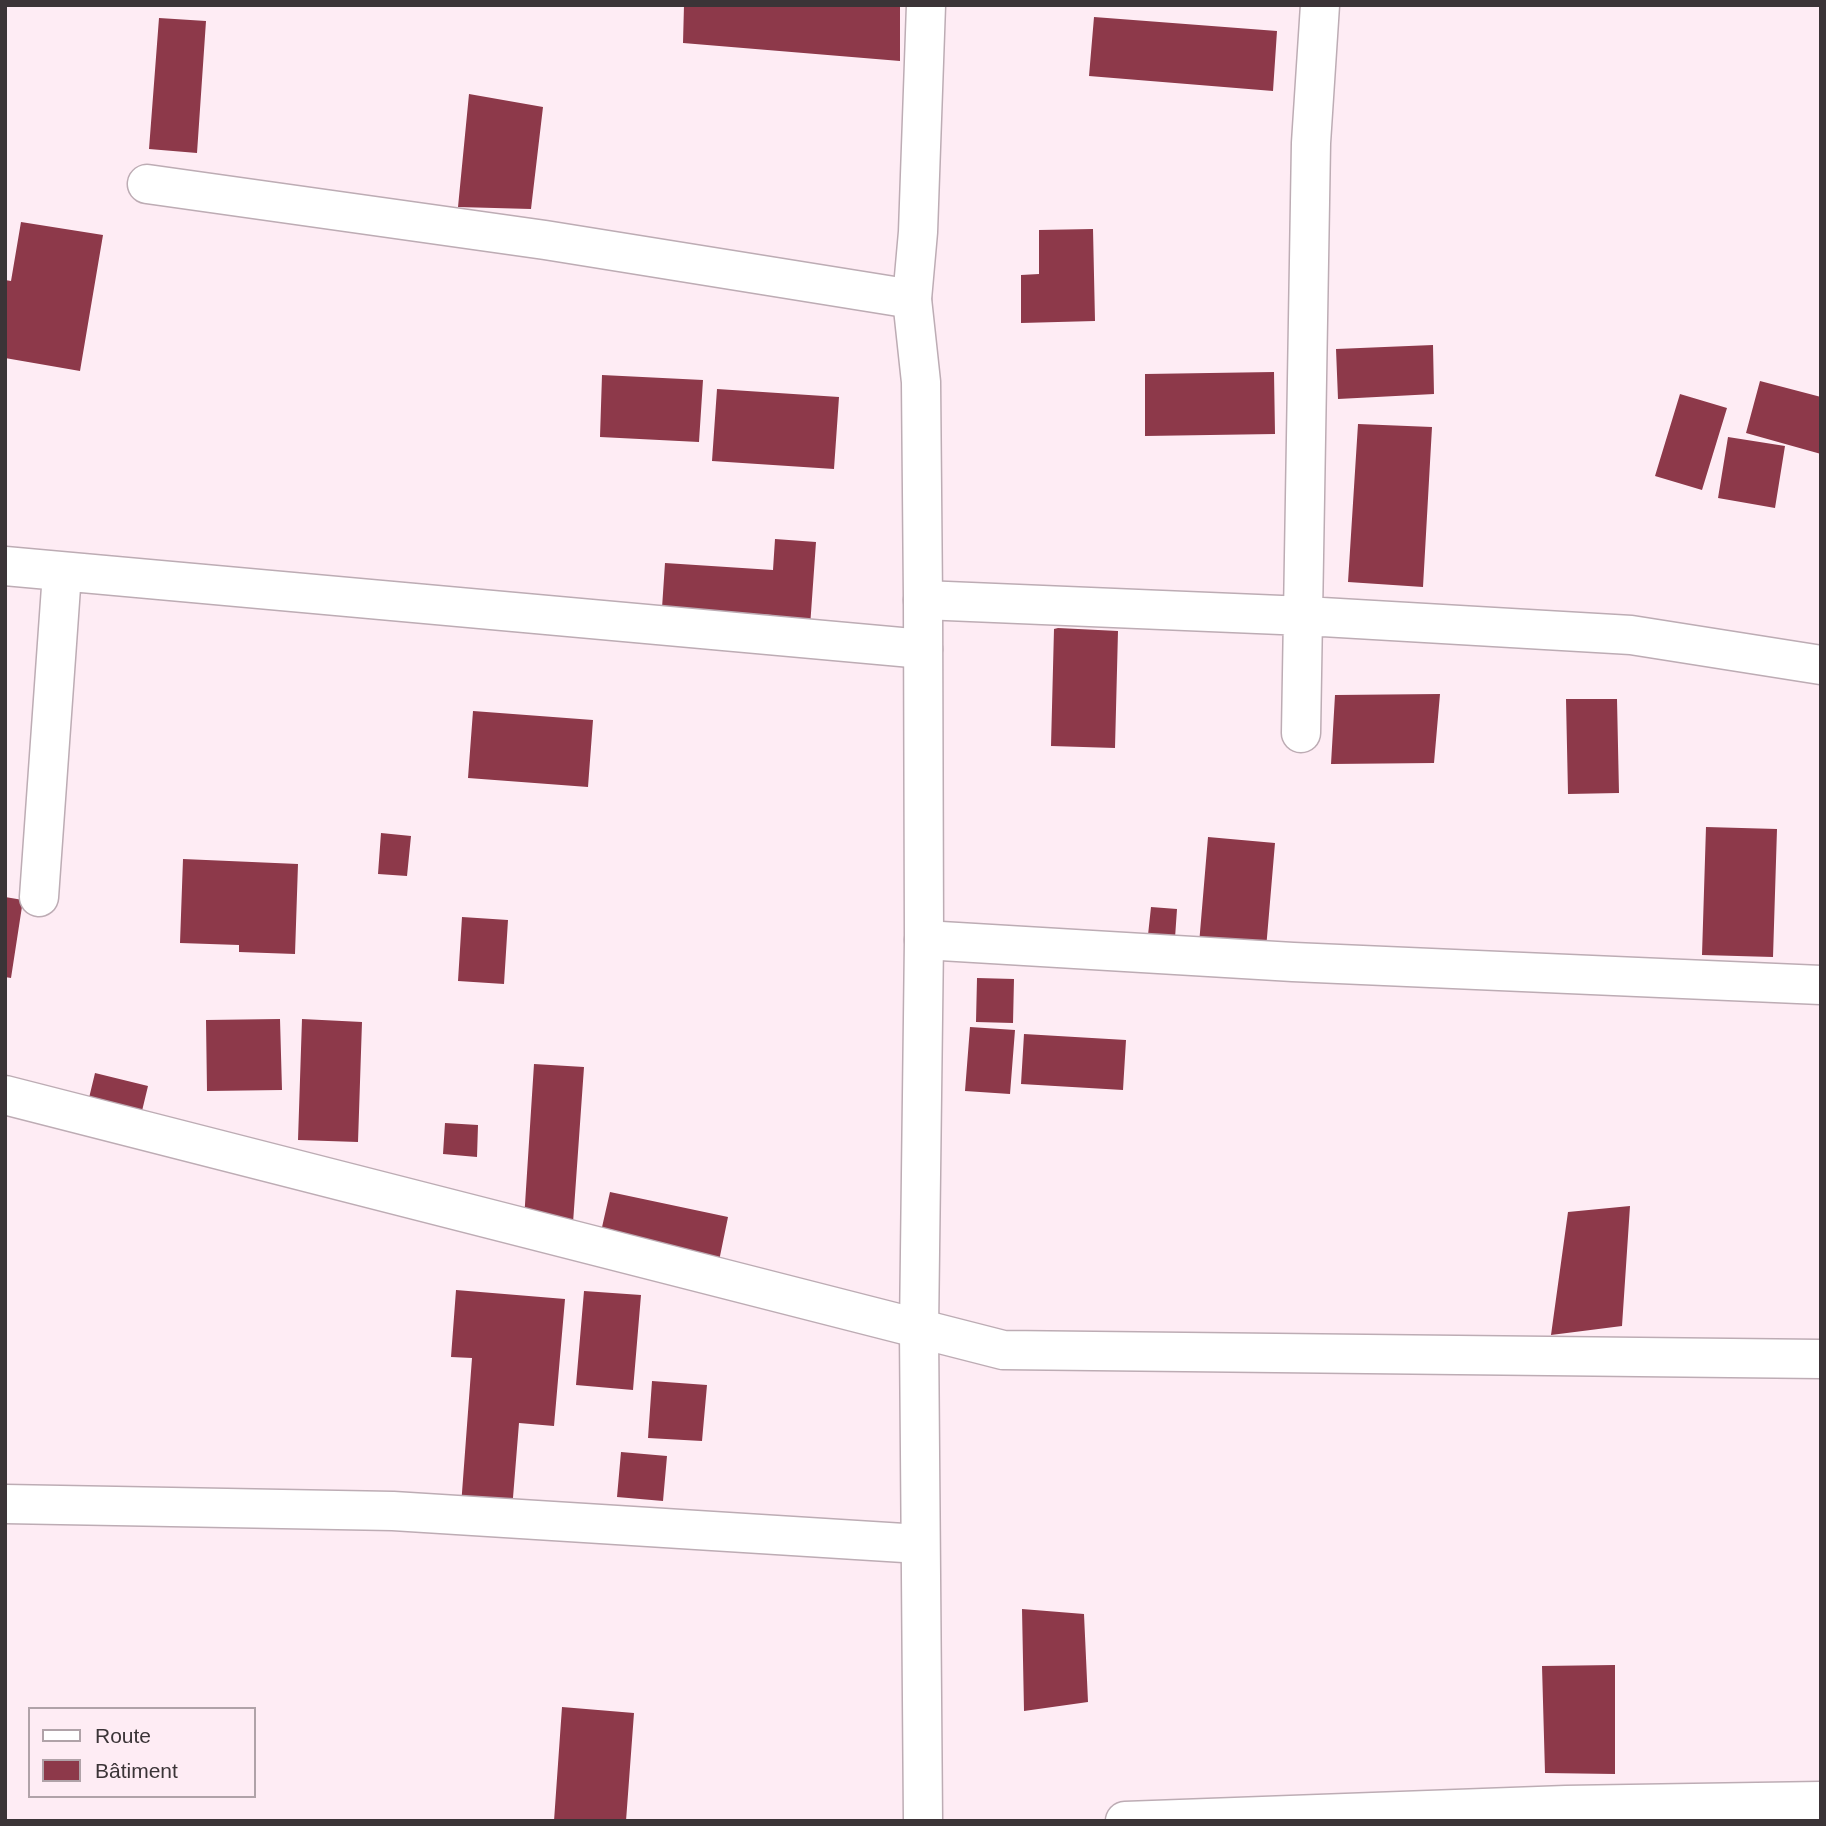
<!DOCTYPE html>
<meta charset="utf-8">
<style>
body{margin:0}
#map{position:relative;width:1826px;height:1826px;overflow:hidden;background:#feecf4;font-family:Helvetica,sans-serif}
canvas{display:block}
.frame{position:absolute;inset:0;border:7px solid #3b3437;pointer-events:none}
.legend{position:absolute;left:28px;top:1707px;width:228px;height:91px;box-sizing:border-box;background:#feecf4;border:2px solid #b0a2a8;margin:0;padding:9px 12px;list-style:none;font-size:21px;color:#3b3437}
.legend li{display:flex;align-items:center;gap:14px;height:35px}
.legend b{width:35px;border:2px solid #b0a2a8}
</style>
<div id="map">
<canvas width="1826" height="1826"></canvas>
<div class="frame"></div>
<ul class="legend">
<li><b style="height:9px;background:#fff"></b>Route</li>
<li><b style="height:19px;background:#8d394a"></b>Bâtiment</li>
</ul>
</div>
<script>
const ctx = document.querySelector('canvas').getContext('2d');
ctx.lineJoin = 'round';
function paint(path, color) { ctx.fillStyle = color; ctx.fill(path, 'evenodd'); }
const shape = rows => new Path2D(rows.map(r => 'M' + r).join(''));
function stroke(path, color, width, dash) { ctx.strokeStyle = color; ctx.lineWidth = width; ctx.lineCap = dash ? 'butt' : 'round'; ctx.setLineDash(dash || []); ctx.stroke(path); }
const building = shape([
 [684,5,900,5,900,61,683,43],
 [1094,17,1277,31,1273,91,1089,76],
 [159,18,206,21,197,153,149,149],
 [469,94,543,107,531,209,458,207],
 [21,222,103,235,80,371,5,358,5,280,11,281],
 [1093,229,1095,321,1021,323,1021,275,1039,274,1039,230],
 [1433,345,1434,394,1338,399,1336,349],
 [1274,372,1275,434,1145,436,1145,374],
 [602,375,703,380,699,442,600,437],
 [1760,381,1821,397,1821,454,1746,433],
 [717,389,839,397,834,469,712,461],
 [1680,394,1727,408,1702,490,1655,476],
 [1358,424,1432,427,1423,587,1348,582],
 [1728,437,1785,446,1775,508,1718,498],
 [775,539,816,542,810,627,771,625,772,615,662,608,665,563,773,570],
 [1058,628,1118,631,1115,748,1051,746,1054,629],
 [1440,694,1434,763,1331,764,1335,695],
 [1566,699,1617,699,1619,793,1568,794],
 [473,711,593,720,588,787,468,778],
 [1706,827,1777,829,1773,957,1702,955],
 [381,833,411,836,407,876,378,874],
 [1208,837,1275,843,1266,949,1199,944],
 [183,859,298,864,295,954,239,952,239,945,180,943],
 [5,897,23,900,11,978,5,977],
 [1151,907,1177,909,1175,938,1148,935],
 [462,917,508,920,504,984,458,981],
 [977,978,1014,979,1013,1023,976,1022],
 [280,1019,282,1090,207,1091,206,1020],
 [302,1019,362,1022,358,1142,298,1140],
 [970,1027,1015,1030,1010,1094,965,1091],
 [1024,1034,1126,1040,1123,1090,1021,1084],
 [534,1064,584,1067,573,1223,524,1220],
 [95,1073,148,1086,142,1111,89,1098],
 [445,1123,478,1125,477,1157,443,1154],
 [610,1192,728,1217,719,1261,600,1236],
 [1630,1206,1622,1326,1551,1335,1568,1212],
 [456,1290,565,1299,554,1426,519,1423,512,1510,461,1506,472,1358,451,1357],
 [584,1291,641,1295,633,1390,576,1385],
 [652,1381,707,1385,702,1441,648,1438],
 [621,1452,667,1456,663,1501,617,1497],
 [1022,1609,1084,1614,1088,1702,1024,1711],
 [1615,1665,1615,1774,1545,1773,1542,1666],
 [562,1707,634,1713,626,1821,554,1821]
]);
const street = shape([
 [147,184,545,240,912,299],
 [5,566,923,649],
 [923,600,1305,616,1631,635,1821,665],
 [1301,733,1311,143,1320,5],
 [39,897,62,573],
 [924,940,1293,962,1821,985],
 [5,1095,1003,1350,1821,1359],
 [5,1504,393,1511,920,1544],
 [1125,1821,1566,1805,1821,1801]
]);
const secondary = shape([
 [923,1821,919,1330,924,940,923,600,921,382,912,299,918,232,926,5]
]);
paint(building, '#8d394a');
stroke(street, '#bdacb4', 41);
stroke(secondary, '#bdacb4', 41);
stroke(street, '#fff', 38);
stroke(secondary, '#fff', 38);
</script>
